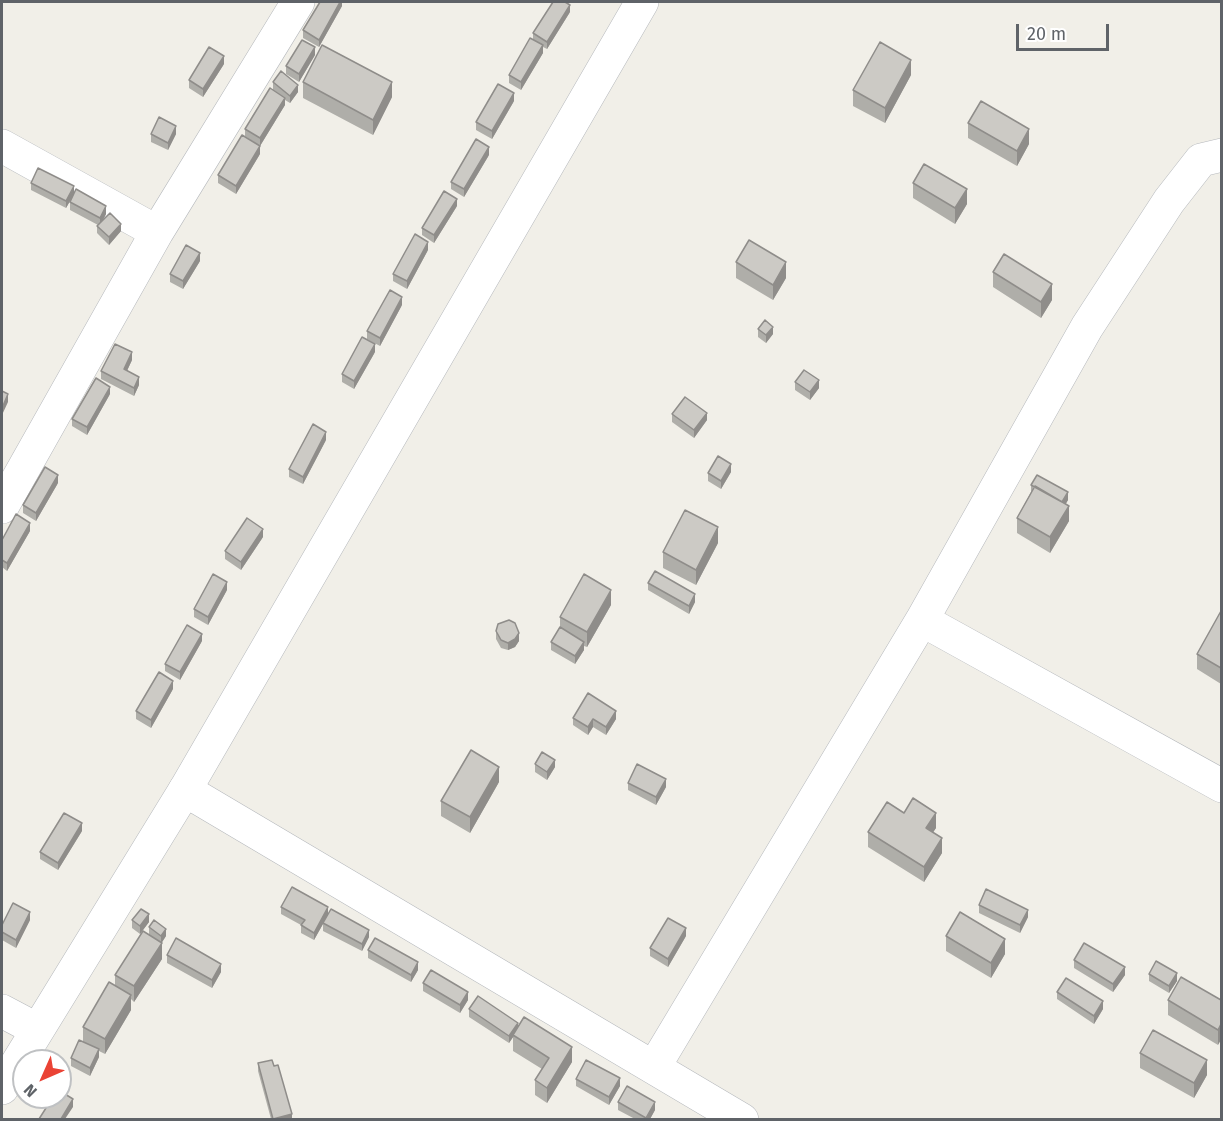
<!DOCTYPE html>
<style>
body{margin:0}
#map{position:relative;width:1223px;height:1121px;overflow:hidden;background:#f1efe8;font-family:"Fira Sans",sans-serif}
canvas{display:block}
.frame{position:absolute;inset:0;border:3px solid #5f6368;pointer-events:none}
.north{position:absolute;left:12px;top:1049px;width:60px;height:60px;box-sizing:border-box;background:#fff;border:2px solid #bfc1c3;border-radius:50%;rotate:225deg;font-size:16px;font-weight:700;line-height:24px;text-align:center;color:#5f6368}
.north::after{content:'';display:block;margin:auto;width:21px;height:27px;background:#ea4335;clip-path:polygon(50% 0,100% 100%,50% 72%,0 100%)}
.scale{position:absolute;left:1016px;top:24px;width:93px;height:27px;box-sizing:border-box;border:3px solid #5f6368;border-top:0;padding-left:8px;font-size:18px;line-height:21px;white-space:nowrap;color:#5f6368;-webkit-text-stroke:4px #fff;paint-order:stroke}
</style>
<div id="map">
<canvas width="1223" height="1121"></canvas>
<div class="frame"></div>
<div class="north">N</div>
<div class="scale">20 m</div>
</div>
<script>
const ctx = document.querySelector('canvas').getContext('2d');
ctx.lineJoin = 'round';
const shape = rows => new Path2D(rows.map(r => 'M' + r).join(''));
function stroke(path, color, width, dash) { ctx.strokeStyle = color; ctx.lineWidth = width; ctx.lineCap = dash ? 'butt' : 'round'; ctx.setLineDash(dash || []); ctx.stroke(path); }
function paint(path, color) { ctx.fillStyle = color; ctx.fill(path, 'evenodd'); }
const minor = shape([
 [2,146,157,232],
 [2,507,157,232,298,2],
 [922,620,1222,786],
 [185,790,642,2],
 [2,1011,36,1029],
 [654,1067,922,620,1087,327,1169,201,1201,160,1222,155]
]);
const tertiary = shape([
 [2,1088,185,790,742,1120]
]);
const wall = shape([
 [342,2,342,6,319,47,303,38,303,30],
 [570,12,547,49,543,47,543,53,521,90,509,83,509,75,533,39,533,33],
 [315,55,299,82,286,74,286,66],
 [224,64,203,97,189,88,189,80],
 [911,75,885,123,853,106,853,90],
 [273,82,298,92,290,103,285,100,285,105,260,146,245,136,245,129,273,89],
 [303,82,392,97,373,135,303,98],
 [514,101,492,139,476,130,476,122],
 [968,123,1029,144,1017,166,968,138],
 [151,134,176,134,168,150,151,142],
 [260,154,236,194,218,183,218,175],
 [489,155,464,197,451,189,451,182],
 [31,183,74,194,106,214,104,219,121,231,109,245,97,233,97,226,98,225,70,210,70,202,73,196,66,208,31,190],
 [913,183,967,204,955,224,913,198],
 [457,206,434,243,422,235,422,228],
 [428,250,407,289,393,281,393,274],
 [200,261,183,289,170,282,170,274],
 [736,262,786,278,773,300,736,278],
 [993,272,1052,300,1041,318,993,287],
 [402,305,380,346,367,339,367,331],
 [758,329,773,334,766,343,758,337],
 [375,352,354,389,342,382,342,374],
 [132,360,127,371,139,385,134,396,101,379,101,371],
 [795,382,819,388,810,400,795,390],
 [110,394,87,435,72,426,72,419],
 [672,414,707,420,694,438,672,422],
 [326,440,303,484,289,477,289,469],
 [731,472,721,489,708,481,708,473],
 [58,483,36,521,23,513,23,505],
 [1031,485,1068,500,1065,504,1069,521,1050,553,1017,533,1017,518,1031,492],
 [30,531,7,571,2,567,2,540],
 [263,537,241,570,225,559,225,551],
 [718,543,696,585,663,568,663,552],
 [648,583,695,602,689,614,648,590],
 [227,590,208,625,194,617,194,609],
 [611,605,587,647,584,646,584,650,575,664,551,650,551,642,560,627,560,617],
 [1221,611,1221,684,1197,669,1197,654],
 [496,631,519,641,515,647,508,650,501,648,496,639],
 [202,641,180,680,165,671,165,664],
 [173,689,151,728,136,719,136,711],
 [573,718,616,719,606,735,593,727,588,735,573,725],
 [535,764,555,767,547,780,535,772],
 [499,782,470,833,441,816,441,801],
 [628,783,666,787,656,805,628,790],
 [904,813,936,828,933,832,942,853,924,882,868,847,868,832],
 [82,831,58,870,40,859,40,852],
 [979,905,1028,917,1020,933,979,913],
 [281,907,328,914,369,937,362,951,323,931,323,924,314,940,301,933,301,925,281,914],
 [30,920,16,948,2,940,2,925],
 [132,920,149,922,140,934,132,928],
 [149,927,166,936,161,943,162,959,134,1002,131,999,131,1010,105,1054,99,1051,99,1057,90,1076,71,1066,71,1058,83,1042,83,1027,115,986,115,975,149,934],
 [686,936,668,967,650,956,650,948],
 [946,936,1005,954,991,978,946,951],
 [368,950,418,970,411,982,368,958],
 [167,955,221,972,212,988,167,963],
 [1074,960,1125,975,1113,992,1074,968],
 [1149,974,1177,981,1169,993,1149,981],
 [423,983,468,1000,460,1013,423,991],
 [1057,992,1103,1009,1094,1024,1057,999],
 [1168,1000,1221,1000,1218,1045,1168,1015],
 [469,1009,518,1028,572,1062,547,1103,535,1095,535,1080,542,1069,513,1051,513,1037,509,1043,469,1017],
 [1140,1053,1207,1075,1194,1098,1140,1068],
 [258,1063,292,1119,271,1119,258,1071],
 [576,1079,620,1086,609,1105,576,1086],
 [618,1102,655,1110,650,1119,635,1119,618,1110]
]);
const shadedWall = shape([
 [340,2,342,2,342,6,319,47,319,40],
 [570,5,570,12,547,49,547,42],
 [543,45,543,53,521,90,521,82],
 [315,47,315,55,299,82,299,74],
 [224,56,224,64,203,97,203,89],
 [911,60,911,75,885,123,885,108],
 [392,82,392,97,373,135,373,120],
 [298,85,298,92,290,103,290,96],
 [514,93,514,101,492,139,492,131],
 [285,98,285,105,260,146,260,138],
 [176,126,176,134,168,150,168,143],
 [1029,129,1029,144,1017,166,1017,151],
 [260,146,260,154,236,194,236,186],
 [489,147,489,155,464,197,464,189],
 [74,186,74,194,66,208,66,201],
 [967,189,967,204,955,224,955,208],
 [457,199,457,206,434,243,434,235],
 [106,206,106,214,100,225,100,218],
 [121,224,121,231,109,245,109,237],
 [428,242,428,250,407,289,407,281],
 [200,253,200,261,183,289,183,281],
 [786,262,786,278,773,300,773,285],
 [1052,284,1052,300,1041,318,1041,302],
 [402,297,402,305,380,346,380,338],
 [773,327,773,334,766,343,766,335],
 [375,344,375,352,354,389,354,381],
 [132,352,132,360,124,377,124,369],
 [139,377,139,385,134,396,134,388],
 [819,380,819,388,810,400,810,392],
 [110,387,110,394,87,435,87,427],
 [8,394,8,402,2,415,2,408],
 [707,413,707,420,694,438,694,430],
 [326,432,326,440,303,484,303,477],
 [731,464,731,472,721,489,721,481],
 [58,475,58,483,36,521,36,513],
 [1068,492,1068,500,1062,511,1062,503],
 [1069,506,1069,521,1050,553,1050,537],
 [30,523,30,531,7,571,7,563],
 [718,527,718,543,696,585,696,570],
 [263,529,263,537,241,570,241,562],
 [3,579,3,587,2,590,2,582],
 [227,582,227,590,208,625,208,617],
 [611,590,611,605,587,647,587,632],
 [695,594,695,602,689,614,689,606],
 [519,633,519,641,515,647,508,650,508,643],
 [202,634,202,641,180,680,180,672],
 [584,642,584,650,575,664,575,656],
 [173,681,173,689,151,728,151,720],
 [616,711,616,719,606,735,606,727],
 [593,719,593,727,588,735,588,727],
 [555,760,555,767,547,780,547,772],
 [499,767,499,782,470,833,470,817],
 [666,779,666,787,656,805,656,797],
 [936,813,936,828,926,843,926,828],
 [82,823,82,831,58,870,58,863],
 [942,838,942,853,924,882,924,867],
 [328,907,328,915,314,940,314,933],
 [1028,910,1028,917,1020,933,1020,925],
 [30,912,30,920,16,948,16,940],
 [149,914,149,922,140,934,140,926],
 [686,928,686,936,668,967,668,959],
 [166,929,166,936,161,944,161,936],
 [369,930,369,937,362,951,362,944],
 [1005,939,1005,954,991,978,991,963],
 [162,943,162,959,134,1002,134,986],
 [418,962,418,970,411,982,411,975],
 [221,964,221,972,212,988,212,980],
 [1125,967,1125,975,1113,992,1113,984],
 [1177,973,1177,981,1169,993,1169,986],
 [468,992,468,1000,460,1013,460,1005],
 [131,995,131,1010,105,1054,105,1039],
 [1103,1001,1103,1009,1094,1024,1094,1016],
 [518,1023,518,1030,509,1043,509,1036],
 [1221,1024,1221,1040,1218,1045,1218,1030],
 [572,1047,572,1062,547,1103,547,1088],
 [99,1049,99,1057,90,1076,90,1068],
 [1207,1060,1207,1075,1194,1098,1194,1083],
 [620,1078,620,1086,609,1105,609,1097],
 [73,1099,73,1107,65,1119,61,1119],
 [655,1102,655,1110,650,1119,646,1119],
 [292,1114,292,1119,273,1119]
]);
const building = shape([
 [320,2,340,2,319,40,303,30,320,2],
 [553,2,565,2,570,5,547,42,533,33,553,2],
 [530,38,543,45,521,82,509,75,530,38],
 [302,40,315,47,299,74,286,66,302,40],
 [880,42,911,60,885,108,853,90,880,42],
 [322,45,392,82,373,120,303,82,322,45],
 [209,47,224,56,203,89,189,80,209,47],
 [281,71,298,85,290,96,273,82,281,71],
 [498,84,514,93,492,131,476,122,498,84],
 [270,88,285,98,260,138,245,129,270,88],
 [981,101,1029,129,1017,151,968,123,981,101],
 [159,117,176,126,168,143,151,134,159,117],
 [242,135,260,146,236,186,218,175,242,135],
 [476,139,489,147,464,189,451,182,476,139],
 [924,164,967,189,955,208,913,183,924,164],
 [38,168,74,186,66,201,31,183,38,168],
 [76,189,106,206,100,218,70,202,76,189],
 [444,191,457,199,434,235,422,228,444,191],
 [110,213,121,224,109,237,97,226,110,213],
 [415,234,428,242,407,281,393,274,415,234],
 [749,240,786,262,773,285,736,262,749,240],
 [186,245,200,253,183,281,170,274,186,245],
 [1004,254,1052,284,1041,302,993,272,1004,254],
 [390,290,402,297,380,338,367,331,390,290],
 [765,320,773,327,766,335,758,329,765,320],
 [362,337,375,344,354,381,342,374,362,337],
 [115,344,132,352,124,369,139,377,134,388,101,371,115,344],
 [804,370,819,380,810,392,795,382,804,370],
 [96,378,110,387,87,427,72,419,96,378],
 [2,391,8,394,2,408,2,391],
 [685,397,707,413,694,430,672,414,685,397],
 [313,424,326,432,303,477,289,469,313,424],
 [718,456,731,464,721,481,708,473,718,456],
 [45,467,58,475,36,513,23,505,45,467],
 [1037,475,1068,492,1062,502,1031,485,1037,475],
 [1035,486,1069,506,1050,537,1017,518,1035,486],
 [685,510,718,527,696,570,663,552,685,510],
 [16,514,30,523,7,563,2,560,2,540,16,514],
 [247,518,263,529,241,562,225,551,247,518],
 [655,571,695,594,689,606,648,583,655,571],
 [213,574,227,582,208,617,194,609,213,574],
 [584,574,611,590,587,632,560,617,584,574],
 [1221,611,1221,668,1197,654,1221,611],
 [509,620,515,623,519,633,515,639,508,643,501,640,496,631,498,624,509,620],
 [187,625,202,634,180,672,165,664,187,625],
 [560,627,584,642,575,656,551,642,560,627],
 [159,672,173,681,151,720,136,711,159,672],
 [588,693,616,711,606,727,593,719,588,727,573,718,588,693],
 [471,750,499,767,470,817,441,801,471,750],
 [542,752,555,760,547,772,535,764,542,752],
 [637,764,666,779,656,797,628,783,637,764],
 [913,798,936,813,926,828,942,838,924,867,868,832,887,802,904,813,913,798],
 [64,813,82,823,58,863,40,852,64,813],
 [292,887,328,907,314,933,301,925,305,920,281,907,292,887],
 [986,889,1028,910,1020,925,979,905,986,889],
 [13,903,30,912,16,940,2,932,2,925,13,903],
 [141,909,149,914,140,926,132,920,141,909],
 [331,909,369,930,362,944,323,923,331,909],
 [960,912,1005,939,991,963,946,936,960,912],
 [668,918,686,928,668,959,650,948,668,918],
 [154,920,166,929,161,936,149,927,154,920],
 [143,931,162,943,134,986,115,975,143,931],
 [176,938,221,964,212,980,167,955,176,938],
 [375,938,418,962,411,975,368,950,375,938],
 [1084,943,1125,967,1113,984,1074,960,1084,943],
 [1156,961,1177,973,1169,986,1149,974,1156,961],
 [431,970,468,992,460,1005,423,983,431,970],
 [1181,977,1221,1000,1221,1024,1218,1030,1168,1000,1181,977],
 [1066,978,1103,1001,1094,1016,1057,992,1066,978],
 [109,982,131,995,105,1039,83,1027,109,982],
 [478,996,518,1023,509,1036,469,1009,478,996],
 [524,1017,572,1047,547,1088,535,1080,549,1058,513,1035,524,1017],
 [1153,1030,1207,1060,1194,1083,1140,1053,1153,1030],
 [79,1040,99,1049,90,1068,71,1058,79,1040],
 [272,1060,274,1066,278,1065,292,1114,273,1119,258,1063,272,1060],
 [586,1060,620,1078,609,1097,576,1079,586,1060],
 [627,1086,655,1102,646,1118,618,1102,627,1086],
 [60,1091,73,1099,61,1119,39,1119,53,1097,60,1097,60,1091]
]);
stroke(minor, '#b5b8bc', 34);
stroke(tertiary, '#b5b8bc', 34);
stroke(minor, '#fff', 33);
stroke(tertiary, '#fff', 33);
paint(wall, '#afaea9');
paint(shadedWall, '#8f8d8a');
paint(building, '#cccac5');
stroke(building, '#8f8d8a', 1.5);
</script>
